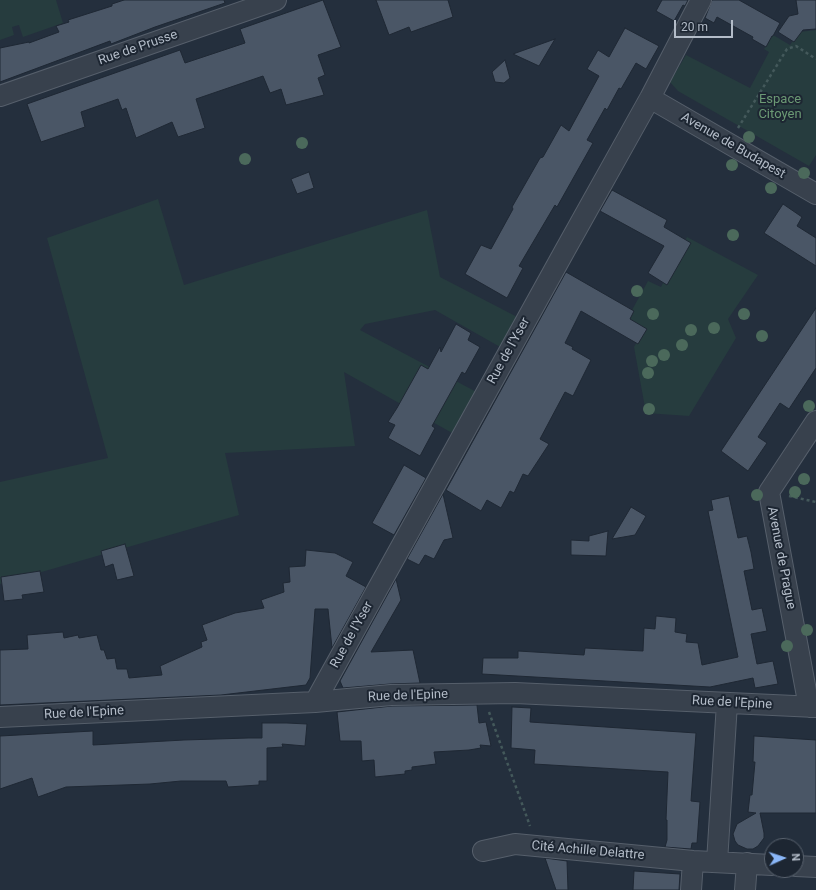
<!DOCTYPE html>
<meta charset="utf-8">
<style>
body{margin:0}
#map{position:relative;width:816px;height:890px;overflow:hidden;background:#242f3d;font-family:Roboto,sans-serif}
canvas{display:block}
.north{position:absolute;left:764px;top:838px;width:40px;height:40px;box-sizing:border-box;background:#1d2632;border:1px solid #59626e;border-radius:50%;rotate:87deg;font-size:11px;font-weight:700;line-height:16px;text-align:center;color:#b3bcc8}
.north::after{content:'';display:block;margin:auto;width:14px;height:18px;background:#8ab6f7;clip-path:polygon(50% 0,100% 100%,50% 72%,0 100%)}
.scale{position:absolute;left:674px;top:20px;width:59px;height:18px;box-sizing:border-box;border:2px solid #b3bcc8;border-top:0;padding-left:5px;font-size:12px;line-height:14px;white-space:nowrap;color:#b3bcc8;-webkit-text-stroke:3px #1d2632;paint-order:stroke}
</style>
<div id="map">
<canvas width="816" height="890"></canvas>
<div class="north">N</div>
<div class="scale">20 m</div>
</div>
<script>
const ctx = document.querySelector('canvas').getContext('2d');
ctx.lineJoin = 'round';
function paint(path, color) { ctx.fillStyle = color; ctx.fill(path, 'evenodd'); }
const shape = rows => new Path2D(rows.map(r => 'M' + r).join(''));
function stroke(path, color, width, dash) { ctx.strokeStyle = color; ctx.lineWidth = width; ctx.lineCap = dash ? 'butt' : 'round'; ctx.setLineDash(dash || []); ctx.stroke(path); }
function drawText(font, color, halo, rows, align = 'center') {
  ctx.font = font + ' Roboto,sans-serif'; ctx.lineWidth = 4; ctx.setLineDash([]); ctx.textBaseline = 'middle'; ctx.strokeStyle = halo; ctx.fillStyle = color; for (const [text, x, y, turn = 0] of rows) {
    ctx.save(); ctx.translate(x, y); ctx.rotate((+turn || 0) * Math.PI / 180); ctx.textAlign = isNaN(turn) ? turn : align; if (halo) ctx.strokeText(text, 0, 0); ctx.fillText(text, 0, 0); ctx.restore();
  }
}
const green = shape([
 [0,0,56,0,63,23,23,37,19,25,12,27,14,35,0,40],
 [816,30,816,155,809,166,678,91,670,82,686,55,750,88,769,52,764,49,773,35,790,45,799,32],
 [158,199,184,285,427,210,440,277,525,321,509,352,435,310,365,324,360,330,484,396,461,438,344,372,355,446,225,453,239,515,0,584,0,482,108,458,47,238],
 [687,237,758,275,728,319,736,338,689,416,646,413,634,347,643,331,626,321,648,281,661,287]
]);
const building = shape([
 [124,0,224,0,225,3,155,27,111,44,110,41,0,82,0,48,29,42,29,43,59,32,56,26,69,22,68,20,112,6,112,4,124,0],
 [323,0,341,47,318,55,325,75,318,78,324,95,286,105,281,89,270,93,263,76,196,99,205,128,178,137,172,122,136,138,126,108,122,110,118,99,81,112,85,127,41,142,27,104,180,50,185,63,245,43,240,29,323,0],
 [376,0,448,0,453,17,411,32,409,27,389,35,376,0],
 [662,0,688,0,685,6,683,5,674,21,656,11,662,0],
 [712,0,739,0,780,23,773,36,772,36,766,47,752,39,753,37,717,17,714,23,705,18,712,0],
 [796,0,816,0,816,29,803,30,794,42,778,32,789,16,798,14,796,0],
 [625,28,659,46,646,69,636,63,621,89,619,88,607,110,605,108,587,140,593,143,557,207,555,205,519,266,523,268,507,298,465,274,481,245,491,249,513,209,512,207,540,158,543,157,561,125,569,131,599,76,587,69,598,50,609,57,625,28],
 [555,39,539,66,513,54,555,39],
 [505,60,510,78,504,83,495,82,492,72,505,60],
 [309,172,314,188,297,194,291,179,309,172],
 [612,190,667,220,664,227,691,243,667,285,648,273,664,246,600,211,612,190],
 [783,204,802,217,797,226,816,238,816,266,764,233,783,204],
 [566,272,634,311,630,319,647,329,638,344,581,311,565,343,573,347,572,349,591,360,573,396,565,392,540,439,549,444,528,476,523,474,514,493,510,491,501,508,487,500,481,511,446,490,566,272],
 [816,308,816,368,789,409,780,403,758,437,767,443,748,471,721,451,816,308],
 [456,324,471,333,468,340,480,347,465,374,462,372,432,426,435,428,420,456,388,438,395,425,388,422,397,408,421,365,428,369,440,347,441,352,456,324],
 [404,465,426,478,394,535,372,523,404,465],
 [443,494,453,538,444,540,434,559,425,555,419,565,407,559,443,494],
 [729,496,738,538,747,536,751,552,754,569,744,571,752,610,762,608,767,631,751,634,757,664,773,661,778,684,755,688,753,678,710,687,482,674,483,658,518,658,518,651,584,655,585,648,643,651,644,628,655,629,656,616,676,618,675,632,687,634,686,642,698,643,702,665,738,657,708,511,713,510,711,500,729,496],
 [631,507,646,516,635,535,612,539,631,507],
 [608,531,606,556,571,555,571,540,589,541,589,536,608,531],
 [125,544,134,576,117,580,113,564,105,567,101,551,125,544],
 [306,550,335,553,353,562,346,576,366,587,332,648,328,609,315,609,310,678,306,685,221,695,0,705,0,650,28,649,27,635,63,632,64,638,78,635,79,638,97,635,101,650,104,650,107,659,115,658,117,669,127,669,129,678,162,675,160,666,202,647,201,642,207,640,202,625,235,613,264,608,261,600,284,592,283,583,290,582,289,567,305,566,306,550],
 [40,571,44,592,22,595,23,599,4,601,1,577,40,571],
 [396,579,401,600,371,652,413,650,420,683,390,684,343,688,340,681,396,579],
 [477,705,479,723,486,722,491,746,480,745,481,748,469,750,434,752,436,764,412,767,412,770,405,771,405,774,375,777,374,760,362,761,361,741,340,741,337,712,392,706,477,705],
 [512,707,531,708,530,722,696,733,691,801,700,802,697,843,692,843,691,849,665,847,667,840,667,820,666,820,668,772,534,764,535,750,511,748,512,707],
 [262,723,287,723,307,724,305,746,282,744,283,747,267,748,267,781,259,781,259,785,228,787,226,781,181,781,150,784,66,787,38,797,32,778,0,789,0,736,93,731,93,745,184,740,248,738,262,738,262,723],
 [754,736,816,740,816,813,760,813,764,833,764,838,758,846,753,849,747,849,738,845,735,841,733,834,737,824,756,813,748,812,750,795,752,795,755,762,753,762,754,736],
 [545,858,567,861,568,890,556,890,545,858],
 [634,871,680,874,679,890,633,890,634,871]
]);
const path = shape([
 [738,128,787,49,796,46,816,59],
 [789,496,816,502],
 [489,712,530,826]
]);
const minor = shape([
 [0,96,276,0],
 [650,98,816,194],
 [315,702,564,252,650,98,701,0],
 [809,707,769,492,816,421],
 [0,717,315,702,391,695,515,693,816,707],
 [483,851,515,844,693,861,772,865],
 [717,862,727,703],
 [796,866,816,867],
 [691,890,693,861],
 [745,890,747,863]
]);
const trees = [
 [749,137],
 [302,143],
 [245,159],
 [732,165],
 [804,173],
 [771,188],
 [733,235],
 [637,291],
 [653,314],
 [744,314],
 [714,328],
 [691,330],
 [762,336],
 [682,345],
 [664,355],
 [652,361],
 [648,373],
 [809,406],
 [649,409],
 [804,479],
 [795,492],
 [757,495],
 [807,630],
 [787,646]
];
const streetNames = [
 ["Rue de Prusse",138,48,-19],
 ["Avenue de Budapest",733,146,30],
 ["Rue de l'Yser",509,351,-61],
 ["Avenue de Prague",781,558,79],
 ["Rue de l'Yser",352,635,-61],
 ["Rue de l'Epine",408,696,-2],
 ["Rue de l'Epine",732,703,3],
 ["Rue de l'Epine",84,713,-3],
 ["Cité Achille Delattre",588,851,5]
];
const parkNames = [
 ["Espace",780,100],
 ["Citoyen",780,115]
];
paint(green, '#263c3e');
paint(building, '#4a5666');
stroke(building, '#1f2834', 1);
stroke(minor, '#565f6b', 22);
stroke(path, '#44595b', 2.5, [3, 3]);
stroke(minor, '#38414d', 20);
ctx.fillStyle = '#4b695b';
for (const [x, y] of trees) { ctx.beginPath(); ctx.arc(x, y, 6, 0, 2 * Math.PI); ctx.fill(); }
drawText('13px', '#b3bcc8', '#1d2632', streetNames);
drawText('13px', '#6b9974', '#1d2632', parkNames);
</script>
